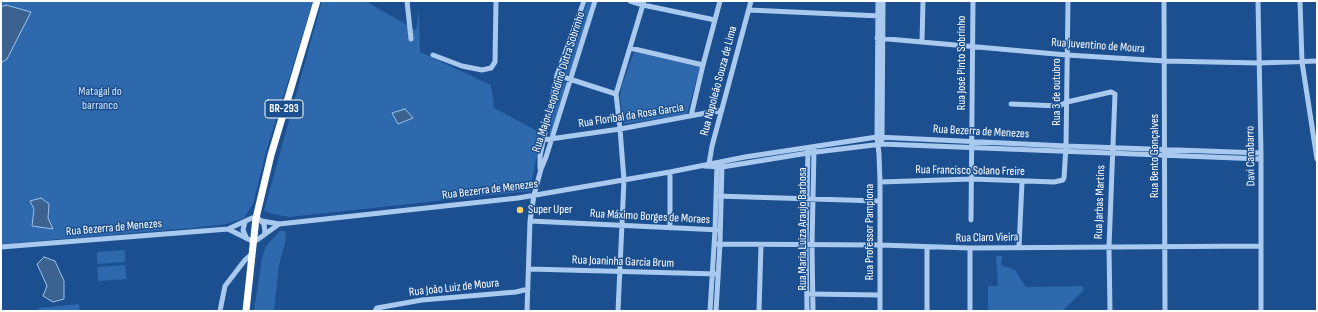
<!DOCTYPE html>
<meta charset="utf-8">
<style>
body{margin:0}
#map{position:relative;width:1318px;height:312px;overflow:hidden;background:#1b4f8f;font-family:"Sofia Sans Condensed",sans-serif}
canvas{display:block}
.frame{position:absolute;inset:0;border:2px solid #fff;pointer-events:none}
</style>
<div id="map">
<canvas width="1318" height="312"></canvas>
<div class="frame"></div>
</div>
<script>
const ctx = document.querySelector('canvas').getContext('2d');
ctx.lineJoin = 'round';
function paint(path, color) { ctx.fillStyle = color; ctx.fill(path, 'evenodd'); }
const shape = rows => new Path2D(rows.map(r => 'M' + r).join(''));
function stroke(path, color, width, dash) { ctx.strokeStyle = color; ctx.lineWidth = width; ctx.lineCap = dash ? 'butt' : 'round'; ctx.setLineDash(dash || []); ctx.stroke(path); }
function drawText(font, color, halo, rows, align = 'center') {
  ctx.font = font + ' "Sofia Sans Condensed",sans-serif'; ctx.lineWidth = 3; ctx.setLineDash([]); ctx.textBaseline = 'middle'; ctx.strokeStyle = halo; ctx.fillStyle = color; for (const [text, x, y, turn = 0] of rows) {
    ctx.save(); ctx.translate(x, y); ctx.rotate((+turn || 0) * Math.PI / 180); ctx.textAlign = isNaN(turn) ? turn : align; if (halo) ctx.strokeText(text, 0, 0); ctx.fillText(text, 0, 0); ctx.restore();
  }
}
const green = shape([
 [1,1,313,1,266,152,253,204,244,218,227,224,191,228,1,244],
 [322,1,365,1,416,30,419,10,420,52,491,85,494,108,541,133,530,191,289,217,273,214,264,211],
 [588,1,593,1,570,73,566,75,562,73,562,70],
 [634,52,700,67,687,114,624,124,620,98,622,85],
 [562,81,565,82,566,85,551,134,550,135,549,134,557,85,559,82],
 [280,231,285,231,286,239,279,265,274,311,254,311,262,258,266,246],
 [125,250,125,262,97,264,97,252],
 [996,256,1002,256,1001,265,1015,270,1026,287,1082,286,1084,290,1062,311,988,311,988,286,998,286],
 [125,265,127,279,98,281,97,267],
 [79,304,80,311,39,311,39,308]
]);
const water = shape([
 [6,5,31,12,7,59,1,63,1,7,6,5],
 [405,109,413,118,398,124,392,113,405,109],
 [41,198,49,204,48,218,53,229,32,226,34,209,30,201,41,198],
 [44,257,55,261,64,281,64,299,53,302,43,296,47,286,37,264,44,257]
]);
const minor = shape([
 [407,1,411,39],
 [630,1,643,5,715,20],
 [878,1,877,137,879,154,880,182,880,311],
 [1164,1,1165,311],
 [1258,1,1261,153,1261,311],
 [1300,1,1302,62,1317,159],
 [749,10,880,16],
 [877,38,1067,55,1165,61,1259,63,1317,61],
 [922,42,923,1],
 [630,48,703,65],
 [433,55,462,66,482,70,491,68,495,62,496,1],
 [557,75,616,94],
 [1011,104,1059,106,1067,102,1111,92,1115,94,1109,247,1110,311],
 [691,116,703,65,720,1],
 [543,140,620,129,722,110],
 [882,140,883,1],
 [709,164,712,146,751,1],
 [704,166,722,167,808,153,882,144,1261,159],
 [540,168,540,156,557,75,584,1],
 [670,172,670,228],
 [880,182,972,179,1054,182,1063,180,1064,178,1066,146,1068,1],
 [716,196,879,201],
 [971,220,973,1],
 [262,221,279,224,307,221,518,198,670,172,745,157,877,137,1066,146,1261,153],
 [530,221,720,230],
 [245,222,243,230,246,237],
 [228,229,250,240,257,240,279,224],
 [714,244,880,245,970,248,1261,246],
 [1,247,228,229,252,218,259,219,264,224,265,232,264,235],
 [1019,247,1022,182],
 [927,248,927,311],
 [970,248,970,311],
 [529,269,717,274],
 [810,294,880,295],
 [220,311,225,286,245,260,251,255],
 [375,311,377,308,422,300,516,292,528,289],
 [527,311,530,221,534,195,541,169,546,157,595,1],
 [618,311,624,180,620,129,616,94,644,1],
 [710,311,715,230,717,164],
 [716,311,720,244,722,164],
 [759,311,761,245],
 [807,311,806,245,808,150],
 [813,311,812,245,814,150]
]);
const highway = shape([
 [246,311,256,218,271,155,317,1]
]);
const markers = [
 [520,210,4,"#ffd166"]
];
const shields = [
 [284,109,38]
];
const shieldNames = [
 ["BR-293",284,109]
];
const streetNames = [
 ["Rua Juventino de Moura",1098,46,4],
 ["Rua José Pinto Sobrinho",962,63,-90],
 ["Rua Napoleão Souza de Lima",719,81,-75],
 ["Rua Major Leopoldino Dutra Sobrinho",559,82,-72],
 ["Rua 3 de outubro",1057,92,-90],
 ["Rua Floribal da Rosa Garcia",631,116,-9],
 ["Rua Bezerra de Menezes",981,132,3],
 ["Rua Bento Gonçalves",1155,156,-90],
 ["Davi Canabarro",1251,156,-91],
 ["Rua Francisco Solano Freire",970,171,1],
 ["Rua Bezerra de Menezes",490,190,-7],
 ["Rua Jarbas Martins",1100,202,-88],
 ["Rua Máximo Borges de Moraes",650,217,3],
 ["Rua Bezerra de Menezes",114,228,-5],
 ["Rua Maria Luiza Araujo Barbosa",803,229,-90],
 ["Rua Professor Pamplona",870,232,-90],
 ["Rua Claro Vieira",987,238,-1],
 ["Rua Joaninha Garcia Brum",623,262,2],
 ["Rua João Luiz de Moura",454,288,-6]
];
const parkNames = [
 ["Matagal do",100,92],
 ["barranco",100,106]
];
const poiNames = [
 ["Super Uper",528,210]
];
paint(green, '#2e69ad');
paint(water, '#3c6290');
stroke(water, '#9cc4f0', 1);
stroke(minor, '#a9c9ee', 5);
stroke(highway, '#fff', 7);
for (const [x, y, r, color] of markers) { const dot = new Path2D(); dot.arc(x, y, r, 0, 2 * Math.PI); ctx.fillStyle = color; ctx.fill(dot); stroke(dot, '#1b4f8f', 1.5); }
for (const [x, y, w] of shields) { const box = new Path2D(); box.roundRect(x - w / 2, y - 9, w, 18, 3); ctx.fillStyle = '#1b4f8f'; ctx.fill(box); stroke(box, '#fff', 1); }
drawText('bold 11px', '#fff', null, shieldNames);
drawText('12px', '#fff', '#1b4f8f', streetNames);
drawText('12px', '#cfe3fa', '#1b4f8f', parkNames);
drawText('12px', '#fff', '#1b4f8f', poiNames, 'left');
</script>
